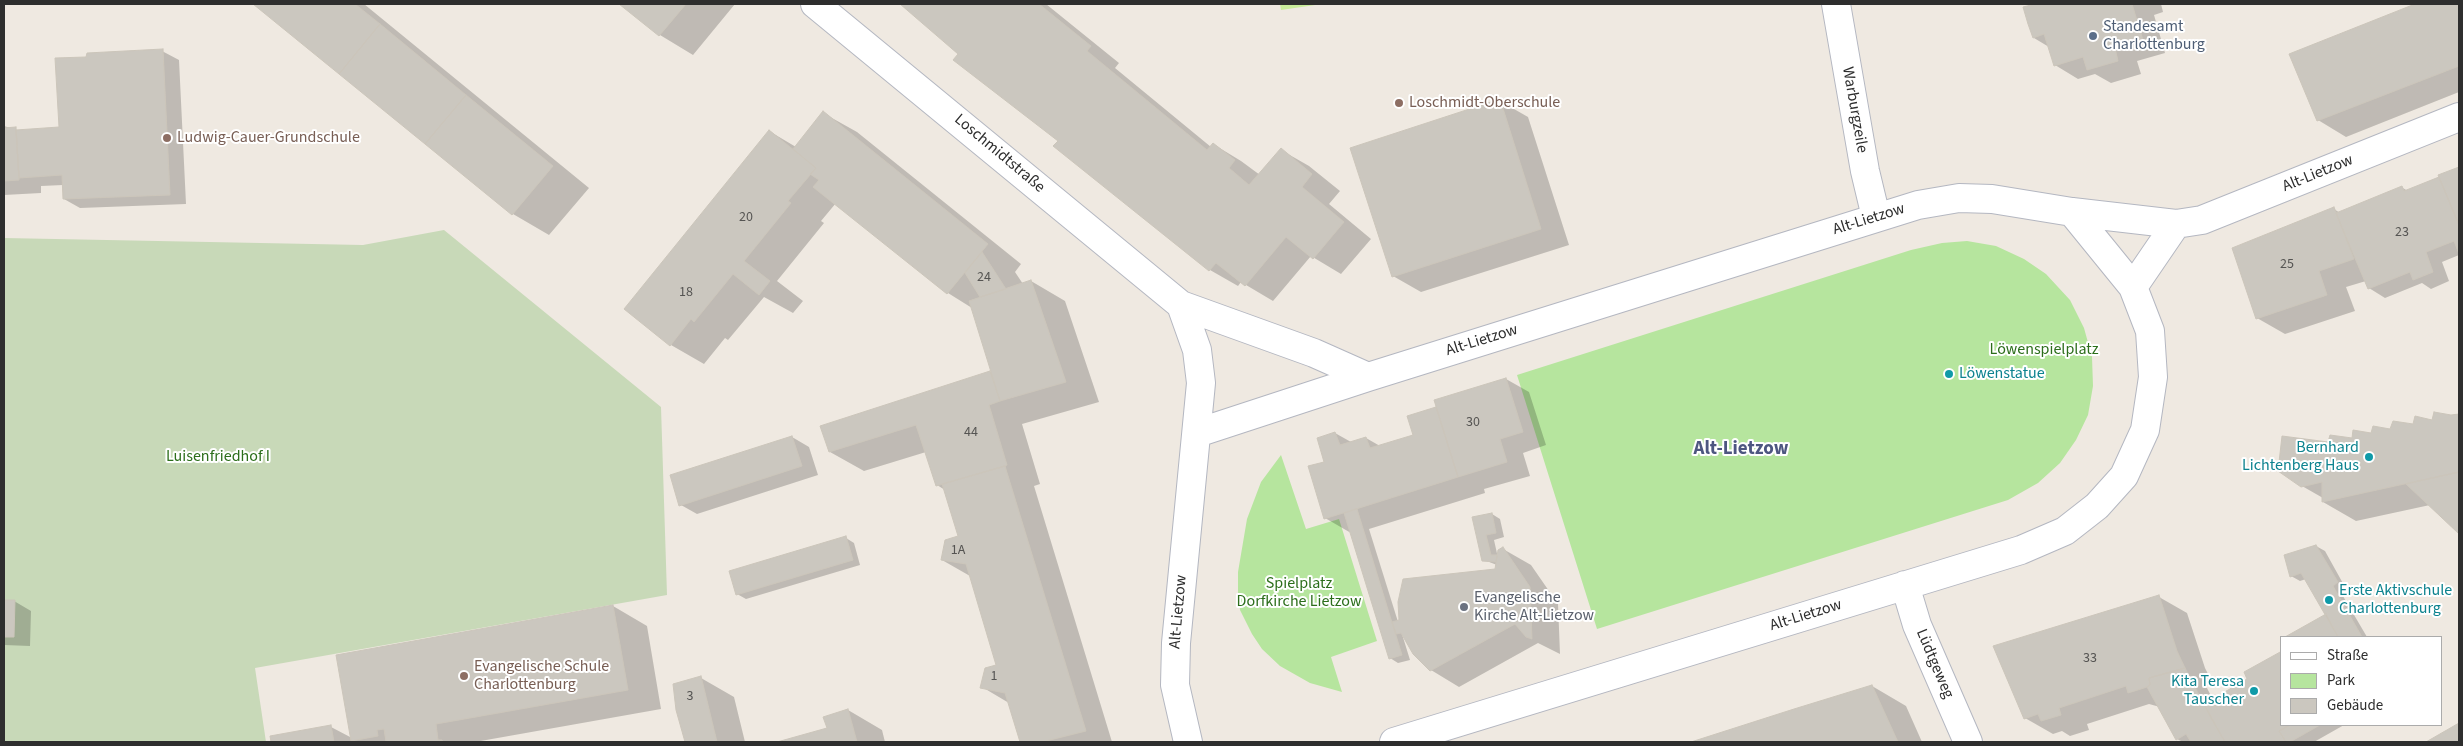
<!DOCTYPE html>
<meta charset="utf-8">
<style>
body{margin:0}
#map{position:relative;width:2463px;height:746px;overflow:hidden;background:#efe9e1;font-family:"Source Sans 3",sans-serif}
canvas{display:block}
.frame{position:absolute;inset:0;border:5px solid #2e2e2e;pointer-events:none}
.legend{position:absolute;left:2280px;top:636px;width:162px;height:90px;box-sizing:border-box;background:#fff;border:1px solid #ababab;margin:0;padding:6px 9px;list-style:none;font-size:15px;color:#2e2e2e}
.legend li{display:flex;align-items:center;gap:10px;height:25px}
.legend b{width:25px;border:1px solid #ababab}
</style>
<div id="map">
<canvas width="2463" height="746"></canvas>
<div class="frame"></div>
<ul class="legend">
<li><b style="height:6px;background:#fff"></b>Straße</li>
<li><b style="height:14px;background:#b6e59e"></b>Park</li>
<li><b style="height:14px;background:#cbc7bf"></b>Gebäude</li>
</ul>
</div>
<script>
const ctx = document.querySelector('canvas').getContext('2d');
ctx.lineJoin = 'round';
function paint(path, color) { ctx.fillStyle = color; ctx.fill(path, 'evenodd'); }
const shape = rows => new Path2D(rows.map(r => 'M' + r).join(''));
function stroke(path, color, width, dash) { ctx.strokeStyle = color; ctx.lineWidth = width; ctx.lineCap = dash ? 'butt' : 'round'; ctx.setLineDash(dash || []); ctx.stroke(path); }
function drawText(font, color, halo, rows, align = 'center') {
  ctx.font = font + ' "Source Sans 3",sans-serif'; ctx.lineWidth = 4; ctx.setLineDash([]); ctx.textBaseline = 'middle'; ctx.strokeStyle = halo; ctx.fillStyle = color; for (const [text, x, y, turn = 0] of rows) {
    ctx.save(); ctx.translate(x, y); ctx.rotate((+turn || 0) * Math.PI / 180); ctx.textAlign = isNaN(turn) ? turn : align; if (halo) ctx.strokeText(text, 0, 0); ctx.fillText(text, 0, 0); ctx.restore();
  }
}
const green = shape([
 [1967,241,1996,246,2024,259,2046,274,2070,300,2084,328,2092,357,2093,386,2088,415,2076,440,2060,463,2038,483,2008,500,1597,629,1517,375,1911,250,1942,243],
 [1281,455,1306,529,1339,519,1377,641,1331,657,1342,692,1310,683,1280,666,1262,649,1252,634,1240,610,1238,595,1238,572,1247,519,1261,482]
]);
const cemetery = shape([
 [444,230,661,407,667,595,255,668,266,742,4,742,4,238,363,245]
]);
const pitch = shape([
 [1280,4,1322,4,1281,10]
]);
const shadow = shape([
 [255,4,364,4,589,188,549,235,513,214],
 [621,4,735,4,693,55,660,35],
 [902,4,1046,4,1119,63,1115,68,1211,147,1213,144,1241,161,1260,175,1281,150,1309,166,1340,191,1329,204,1371,239,1341,274,1311,256,1273,301,1241,282,1238,286,1210,270],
 [2036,4,2161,4,2163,12,2154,15,2165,53,2137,61,2141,74,2111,83,2095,74,2078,79,2055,65,2049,47,2034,38,2025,8],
 [2423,4,2459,4,2459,92,2346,137,2318,120,2290,55],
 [162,51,179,60,186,204,80,208,64,199,63,185,41,186,41,193,4,195,4,126,20,131,61,128,87,58],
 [1500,101,1528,117,1569,245,1421,292,1393,276],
 [823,113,857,132,1021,264,1015,272,1023,284,1031,281,1065,301,1099,402,1022,424,1040,484,1034,486,1112,742,1021,742,1009,703,982,687,998,666,970,576,942,560,959,537,945,490,937,485,926,452,864,471,830,452,821,427,992,372,972,308,948,293,836,203,821,221,824,223,777,281,803,301,793,313,764,297,728,340,725,338,704,364,671,345,769,131,796,147],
 [2459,168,2459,255,2442,262,2449,281,2431,289,2422,283,2385,298,2369,288,2366,281,2346,287,2355,311,2285,334,2257,318,2334,209,2340,213,2401,187,2408,191],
 [1506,379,1529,392,1546,445,1523,453,1530,476,1484,489,1485,493,1369,529,1399,625,1496,570,1497,565,1484,560,1474,518,1492,514,1500,519,1504,537,1494,540,1498,558,1503,549,1531,565,1558,604,1560,654,1538,643,1459,687,1431,670,1402,634,1410,660,1398,663,1390,658,1351,533,1325,518,1325,463,1335,433,1351,442,1366,438,1380,446,1415,435,1436,408,1439,410],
 [2459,415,2459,533,2430,505,2356,521,2323,502,2323,498,2302,486,2329,443],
 [792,437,809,447,818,475,697,514,681,505],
 [846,538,854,543,860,565,746,599,737,594],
 [2316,546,2325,551,2345,587,2340,591,2367,637,2287,637,2326,615,2306,579,2300,581,2291,576],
 [2159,597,2187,613,2205,668,2213,684,2206,686,2213,700,2282,725,2344,725,2314,742,2183,742,2177,739,2160,707,2149,704,2087,724,2089,730,2070,736,2062,731,2053,734,2025,718],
 [4,601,14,601,31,611,30,646,4,645],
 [613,606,647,626,661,709,475,742,273,742,272,737,331,727,352,738],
 [701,678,734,697,745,742,687,742,678,709],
 [1872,686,1906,706,1922,742,1695,742],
 [848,710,882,730,885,742,780,742,829,729]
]);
const building = shape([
 [253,4,355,4,380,24,339,74,253,4],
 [619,4,686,4,659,36,619,4],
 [900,4,1039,4,1091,46,1087,51,1207,150,1213,143,1235,160,1229,168,1249,185,1281,148,1312,174,1302,187,1344,222,1313,259,1286,237,1245,286,1216,263,1209,271,1053,146,1058,141,953,60,958,54,900,4],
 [2035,4,2132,4,2143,40,2115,48,2118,61,2087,70,2083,57,2054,66,2044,34,2033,38,2028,24,2023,7,2035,4],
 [2415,4,2459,4,2459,66,2317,121,2289,54,2415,4],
 [380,24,466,95,425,144,339,74,380,24],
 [163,49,170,195,63,199,62,175,19,178,16,130,59,127,55,58,86,57,87,53,163,49],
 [466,95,553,166,512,215,425,144,466,95],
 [1500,99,1541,229,1392,277,1350,148,1500,99],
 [823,111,988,244,947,294,813,187,819,180,810,174,816,168,793,149,823,111],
 [16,127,19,180,4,181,4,128,16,127],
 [769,130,816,168,788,201,791,203,744,261,770,281,759,295,733,274,694,322,691,319,670,346,624,309,769,130],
 [2459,167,2459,225,2438,175,2459,167],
 [2439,177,2459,225,2459,254,2454,241,2426,252,2433,272,2413,280,2410,272,2368,289,2336,213,2402,186,2404,191,2439,177],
 [2334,207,2354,259,2319,271,2327,295,2256,319,2232,248,2334,207],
 [982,252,1006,289,980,297,965,273,982,252],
 [1031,280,1066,382,1000,401,969,301,1031,280],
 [990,371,1000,401,989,405,1007,465,1005,466,936,486,916,425,829,452,820,426,990,371],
 [1506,378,1523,432,1500,439,1507,462,1458,477,1434,400,1506,378],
 [1436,407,1458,477,1324,519,1308,466,1324,462,1317,438,1335,432,1340,445,1366,437,1370,448,1413,435,1407,416,1436,407],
 [2434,412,2451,415,2459,414,2459,472,2322,502,2322,482,2301,487,2278,471,2282,436,2328,442,2330,435,2352,438,2353,430,2371,433,2373,426,2390,429,2393,421,2413,424,2415,416,2432,420,2434,412],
 [792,436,802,466,679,506,670,475,792,436],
 [1005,466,1086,731,1042,742,1020,742,1005,693,980,688,985,668,996,665,966,564,941,560,945,540,958,536,942,484,1005,466],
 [2459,472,2459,532,2458,533,2406,484,2459,472],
 [1357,509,1402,655,1389,659,1344,513,1357,509],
 [1492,513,1496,533,1486,535,1491,555,1497,555,1496,562,1482,561,1472,517,1492,513],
 [846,536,853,560,736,595,729,571,846,536],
 [2316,545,2338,582,2333,586,2362,637,2338,637,2301,573,2290,577,2284,555,2316,545],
 [1503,547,1530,587,1532,639,1526,637,1515,624,1430,671,1413,654,1401,633,1396,634,1395,630,1392,622,1399,620,1398,602,1403,579,1495,569,1498,550,1503,547],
 [2159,595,2177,651,2185,668,2149,678,2150,685,2147,687,2128,693,2126,686,2059,708,2061,715,2041,721,2038,714,2024,719,1993,646,2159,595],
 [4,600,15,600,14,637,4,637,4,600],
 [613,605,628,690,436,724,438,740,442,740,443,742,386,742,384,729,377,730,378,736,351,741,336,655,613,605],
 [2326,614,2338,637,2285,637,2326,614],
 [2282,651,2282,725,2290,725,2279,731,2286,742,2225,742,2204,704,2247,679,2244,672,2282,651],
 [2185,668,2211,718,2225,742,2191,742,2186,734,2176,740,2147,687,2150,685,2149,678,2185,668],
 [701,676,717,742,685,742,676,710,673,684,701,676],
 [1872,685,1898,742,1691,742,1794,709,1872,685],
 [848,709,857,742,777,742,827,728,823,717,848,709],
 [2459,723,2459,742,2426,742,2459,723],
 [331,725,334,742,271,742,270,736,331,725],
 [2290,725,2320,725,2290,742,2286,742,2279,731,2290,725]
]);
const minor = shape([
 [815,4,1181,305,1314,353,1368,377],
 [1836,4,1865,171,1876,217],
 [2133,287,2176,224],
 [1181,305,1197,350,1201,383,1176,643,1175,685,1188,742],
 [1197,433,1368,377,1918,205,1959,198,1992,199,2072,212,2176,224,2202,220,2459,117],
 [1905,585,1917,625,1968,742],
 [1394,742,2021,550,2065,531,2097,506,2124,476,2145,430,2153,377,2150,331,2133,287,2072,212]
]);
const markers = [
 [2093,36,5,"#5c6f8a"],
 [1399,103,5,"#8d6e63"],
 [167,138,5,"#8d6e63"],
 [1949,374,5,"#0f9aa8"],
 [2369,457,5,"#0f9aa8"],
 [2329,600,5,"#0f9aa8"],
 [1464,607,5,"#6b7280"],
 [464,676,5,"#8d6e63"],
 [2254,691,5,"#0f9aa8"]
];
const numberNames = [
 ["20",746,218],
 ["23",2402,233],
 ["25",2287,265],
 ["24",984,278],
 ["18",686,293],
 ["30",1473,423],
 ["44",971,433],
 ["1A",958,551],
 ["33",2090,659],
 ["1",994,677],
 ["3",690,697]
];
const serviceNames = [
 ["Standesamt",2103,27],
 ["Charlottenburg",2103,45]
];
const educationNames = [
 ["Loschmidt-Oberschule",1409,103],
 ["Ludwig-Cauer-Grundschule",177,138],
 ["Evangelische Schule",474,667],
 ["Charlottenburg",474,685]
];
const streetNames = [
 ["Warburgzeile",1854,110,80],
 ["Loschmidtstraße",999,154,40],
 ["Alt-Lietzow",2318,174,-22],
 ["Alt-Lietzow",1869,220,-17],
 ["Alt-Lietzow",1482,341,-17],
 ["Alt-Lietzow",1179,612,-85],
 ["Alt-Lietzow",1806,616,-17],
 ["Lüdtgeweg",1934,664,67]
];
const parkNames = [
 ["Löwenspielplatz",2044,350],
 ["Luisenfriedhof I",218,457],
 ["Spielplatz",1299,584],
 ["Dorfkirche Lietzow",1299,602]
];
const cultureNames = [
 ["Löwenstatue",1959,374],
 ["Bernhard",2359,448,"right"],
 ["Lichtenberg Haus",2359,466,"right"],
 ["Erste Aktivschule",2339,591],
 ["Charlottenburg",2339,609],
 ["Kita Teresa",2244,682,"right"],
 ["Tauscher",2244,700,"right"]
];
const worshipNames = [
 ["Evangelische",1474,598],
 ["Kirche Alt-Lietzow",1474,616]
];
const quarterNames = [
 ["Alt-Lietzow",1741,450]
];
paint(green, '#b6e59e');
paint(cemetery, '#c8d9b8');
paint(pitch, '#c9ec9a');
paint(shadow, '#0003');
paint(building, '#cbc7bf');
stroke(building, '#cbc5ba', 1);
stroke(minor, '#b4b7c1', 30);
stroke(minor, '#fff', 28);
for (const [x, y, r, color] of markers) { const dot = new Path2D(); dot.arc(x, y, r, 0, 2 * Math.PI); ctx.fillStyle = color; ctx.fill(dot); stroke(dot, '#fff', 2); }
drawText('14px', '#555452', null, numberNames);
drawText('16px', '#4e5e75', '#fff', serviceNames, 'left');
drawText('16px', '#785e54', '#fff', educationNames, 'left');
drawText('16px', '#2e2e2e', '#fff', streetNames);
drawText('16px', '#2c6e1b', '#fff', parkNames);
drawText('16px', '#0d838f', '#fff', cultureNames, 'left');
drawText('16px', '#5b616d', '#fff', worshipNames, 'left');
drawText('bold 19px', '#4d5680', '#fff', quarterNames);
</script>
